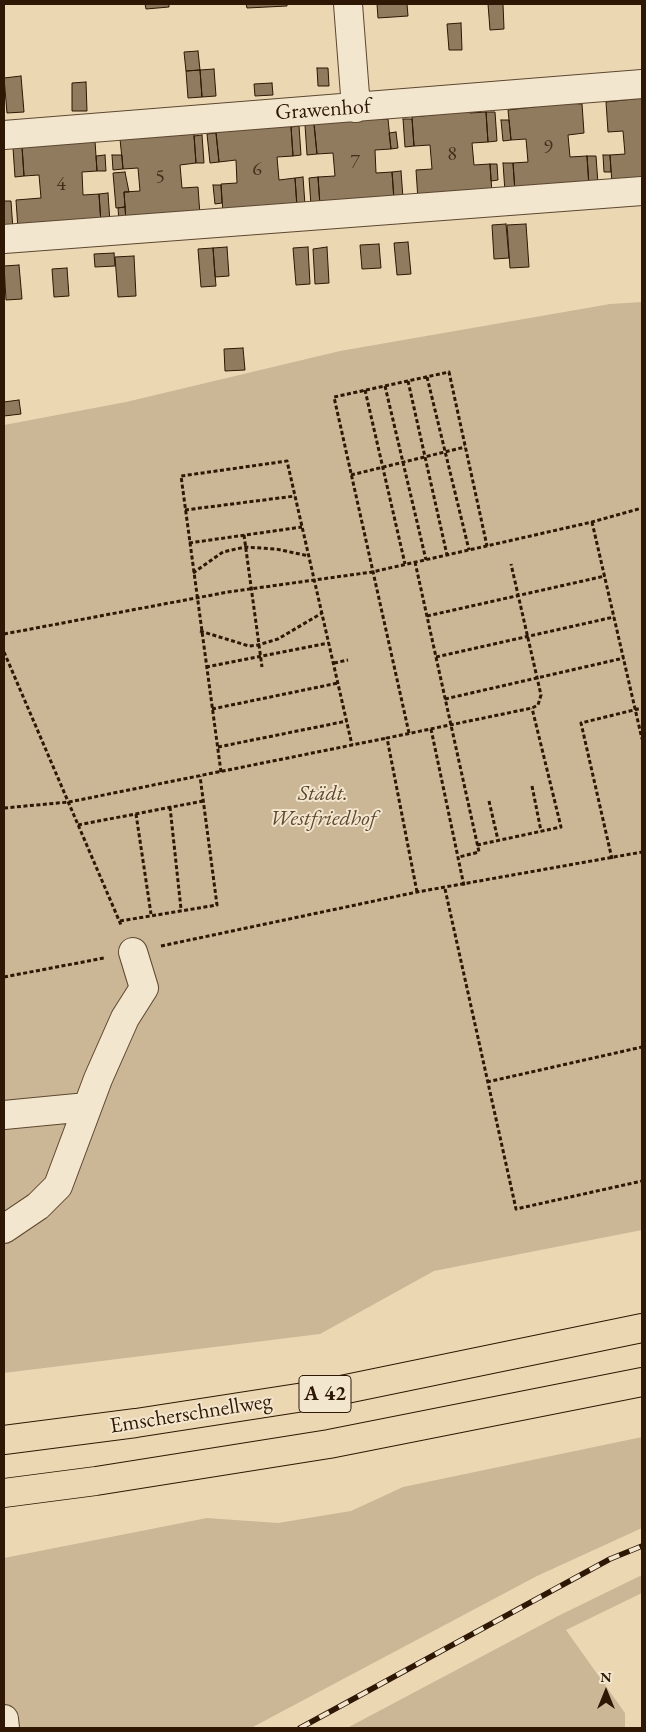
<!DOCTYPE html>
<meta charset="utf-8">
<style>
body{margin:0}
#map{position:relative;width:646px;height:1732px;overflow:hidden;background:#ebd8b3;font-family:"EB Garamond",serif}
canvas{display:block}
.frame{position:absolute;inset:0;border:5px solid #2e1704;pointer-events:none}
.north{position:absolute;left:581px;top:1667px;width:50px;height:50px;-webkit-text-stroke:4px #f2e6ce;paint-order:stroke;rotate:0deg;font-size:14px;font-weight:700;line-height:20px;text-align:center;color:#2e1704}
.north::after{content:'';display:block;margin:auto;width:18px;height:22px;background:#2e1704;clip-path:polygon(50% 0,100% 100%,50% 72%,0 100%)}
</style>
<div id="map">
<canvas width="646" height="1732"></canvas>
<div class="frame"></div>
<div class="north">N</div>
</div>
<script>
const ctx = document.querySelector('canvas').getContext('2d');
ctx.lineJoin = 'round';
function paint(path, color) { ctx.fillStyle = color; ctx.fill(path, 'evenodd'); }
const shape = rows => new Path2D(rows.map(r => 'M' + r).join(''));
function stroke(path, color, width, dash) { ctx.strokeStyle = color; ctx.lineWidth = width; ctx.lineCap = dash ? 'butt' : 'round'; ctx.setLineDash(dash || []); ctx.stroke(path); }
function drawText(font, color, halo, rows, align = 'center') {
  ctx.font = font + ' "EB Garamond",serif'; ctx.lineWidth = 4; ctx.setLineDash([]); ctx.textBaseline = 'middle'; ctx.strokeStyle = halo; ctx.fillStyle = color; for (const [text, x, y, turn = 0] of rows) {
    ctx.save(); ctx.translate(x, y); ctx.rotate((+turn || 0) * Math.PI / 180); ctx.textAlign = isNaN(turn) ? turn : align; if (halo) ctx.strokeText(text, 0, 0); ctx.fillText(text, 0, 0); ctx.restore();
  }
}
const green = shape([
 [642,302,642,1230,434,1271,320,1334,4,1373,4,425,126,402,340,351,610,304],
 [642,1437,642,1528,537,1576,251,1728,4,1728,4,1558,207,1518,278,1523,351,1511,403,1487],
 [642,1575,642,1593,566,1630,625,1713,625,1728,347,1728,558,1616]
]);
const building = shape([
 [145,4,169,4,169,7,146,9,145,4],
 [246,4,287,4,287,6,247,8,246,4],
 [377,4,407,4,408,16,378,18,377,4],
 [488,4,503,4,504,29,490,30,488,4],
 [461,23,462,50,449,50,447,24,461,23],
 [198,51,200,70,186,71,184,52,198,51],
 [317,68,328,68,329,86,318,86,317,68],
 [214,69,216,96,202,97,200,70,214,69],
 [200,70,202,97,188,98,186,71,200,70],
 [21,76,24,112,7,113,4,78,21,76],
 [86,82,87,111,72,111,72,83,86,82],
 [272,83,273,95,255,96,254,84,272,83],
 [642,98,642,184,612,184,610,155,625,154,623,131,608,132,606,102,642,98],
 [566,103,582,104,584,133,568,135,570,157,587,156,589,187,515,192,513,163,528,162,526,139,511,140,508,110,566,103],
 [469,111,470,113,486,112,488,142,472,143,474,165,490,164,492,193,418,200,416,170,432,169,430,145,414,146,412,117,469,111],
 [486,112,495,112,497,141,488,142,486,112],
 [372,119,388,119,391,149,375,150,376,173,392,172,394,201,320,206,318,177,335,176,333,153,317,154,314,124,372,119],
 [403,119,412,119,414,146,405,147,403,119],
 [501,120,509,120,511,140,503,141,501,120],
 [314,124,317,154,307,155,305,125,314,124],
 [275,126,291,126,293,156,277,157,279,180,295,178,297,208,223,214,221,184,237,183,236,160,219,162,216,132,275,126],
 [299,126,301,155,293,156,291,127,299,126],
 [396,132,398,148,391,149,389,133,396,132],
 [178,133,178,135,194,134,196,163,180,165,182,188,198,187,200,215,126,221,124,192,140,191,138,168,123,169,120,139,178,133],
 [216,133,219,162,210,163,207,134,216,133],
 [202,135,204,163,196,163,194,136,202,135],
 [95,141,97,171,82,172,83,195,99,194,101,224,18,229,16,200,41,198,39,175,24,176,22,146,95,141],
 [22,147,24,176,15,177,13,148,22,147],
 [105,155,106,171,97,171,96,156,105,155],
 [112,155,122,155,123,169,113,170,112,155],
 [603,155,610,155,611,172,604,172,603,155],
 [587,156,596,156,598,184,589,185,587,156],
 [503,163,513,163,515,191,505,192,503,163],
 [490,164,497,164,498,180,491,181,490,164],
 [401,171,403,198,394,198,392,172,401,171],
 [125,172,129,192,124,192,125,207,116,208,113,173,125,172],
 [303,177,305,205,297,206,295,178,303,177],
 [318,177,320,205,311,205,309,178,318,177],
 [213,185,221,185,222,203,215,204,213,185],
 [108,193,110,223,101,223,99,194,108,193],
 [4,201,11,201,13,230,4,231,4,201],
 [125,207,126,221,119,222,118,208,125,207],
 [506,224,509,258,494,259,492,225,506,224],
 [526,224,529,267,510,268,507,225,526,224],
 [408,242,411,274,397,275,394,243,408,242],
 [379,244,381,268,362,269,360,245,379,244],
 [227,247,229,276,215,277,213,248,227,247],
 [308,247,310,284,296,285,293,248,308,247],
 [327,247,329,283,315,284,313,249,327,247],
 [213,248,216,286,201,287,198,249,213,248],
 [114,253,115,266,95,267,94,254,114,253],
 [134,256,136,296,118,297,115,257,134,256],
 [19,265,22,299,6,300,4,266,19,265],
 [67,268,69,296,54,297,52,269,67,268],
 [243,348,245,370,225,371,224,349,243,348],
 [19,400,21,414,4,416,4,402,19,400]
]);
const path = shape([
 [427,377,469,550],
 [408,381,447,555],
 [385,386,426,560],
 [365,390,405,564],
 [351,475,465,447],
 [185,510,295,496],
 [592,522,642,739],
 [244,535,262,667],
 [189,543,302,527],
 [415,562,479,852,459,857],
 [193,573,223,552,245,547,276,549,309,556],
 [427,616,605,576],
 [200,631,249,646,258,645,278,639,322,613],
 [4,634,228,592,372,572,592,522,642,508],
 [4,652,121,925],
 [436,657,614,617],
 [334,663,348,660],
 [206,667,329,643],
 [445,699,624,658],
 [212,709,338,683],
 [431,729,464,886],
 [409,733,334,397,449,372,487,546],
 [218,747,347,721],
 [221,772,181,476,287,461,352,745],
 [532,786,541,831],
 [489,801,498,840],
 [170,807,181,909],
 [4,808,69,802,387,738],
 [136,814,151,914],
 [78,825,203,801],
 [477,845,561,827,532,708],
 [612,859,581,723,642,708],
 [445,889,516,1209,642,1181],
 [417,892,387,738,532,708,538,705,541,695,511,564],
 [120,921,217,905,200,776],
 [161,946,417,892,642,852],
 [4,977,104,958],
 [487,1082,642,1047]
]);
const minor = shape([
 [348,4,356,108],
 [4,135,642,84],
 [4,239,642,191],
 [4,1115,87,1107],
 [4,1229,38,1206,58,1186,98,1079,125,1018,144,988,133,952],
 [4,1719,5,1728]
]);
const highway = shape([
 [4,1440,136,1423,317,1395,642,1328],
 [4,1493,96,1481,329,1444,642,1382]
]);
const rail = shape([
 [300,1728,610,1559,642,1546]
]);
const numberNames = [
 ["9",548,148],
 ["8",452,155],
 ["7",355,163],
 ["6",257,170],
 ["5",160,178],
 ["4",61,185]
];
const shields = [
 [325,1394,52]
];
const shieldNames = [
 ["A 42",325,1394]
];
const streetNames = [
 ["Grawenhof",323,110,-4],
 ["Emscherschnellweg",191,1414,-9]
];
const parkNames = [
 ["Städt.",323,794],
 ["Westfriedhof",323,819]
];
paint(green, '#cbb795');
paint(building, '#907b5f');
stroke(building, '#2e1704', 1);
stroke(minor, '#5d4730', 30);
stroke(highway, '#2e1704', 30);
stroke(path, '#2e1704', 3, [4, 2.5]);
stroke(minor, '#f2e6ce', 28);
stroke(highway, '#ebd8b3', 28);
stroke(rail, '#2e1704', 5.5);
stroke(rail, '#f2e6ce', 4, [11]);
drawText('20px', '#46301b', null, numberNames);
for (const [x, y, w] of shields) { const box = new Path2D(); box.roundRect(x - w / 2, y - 18.5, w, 37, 4); ctx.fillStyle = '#f2e6ce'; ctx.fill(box); stroke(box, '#2e1704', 1); }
drawText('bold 21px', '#2e1704', null, shieldNames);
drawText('22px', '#2e1704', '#f2e6ce', streetNames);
drawText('italic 22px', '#5d4730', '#f2e6ce', parkNames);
</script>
